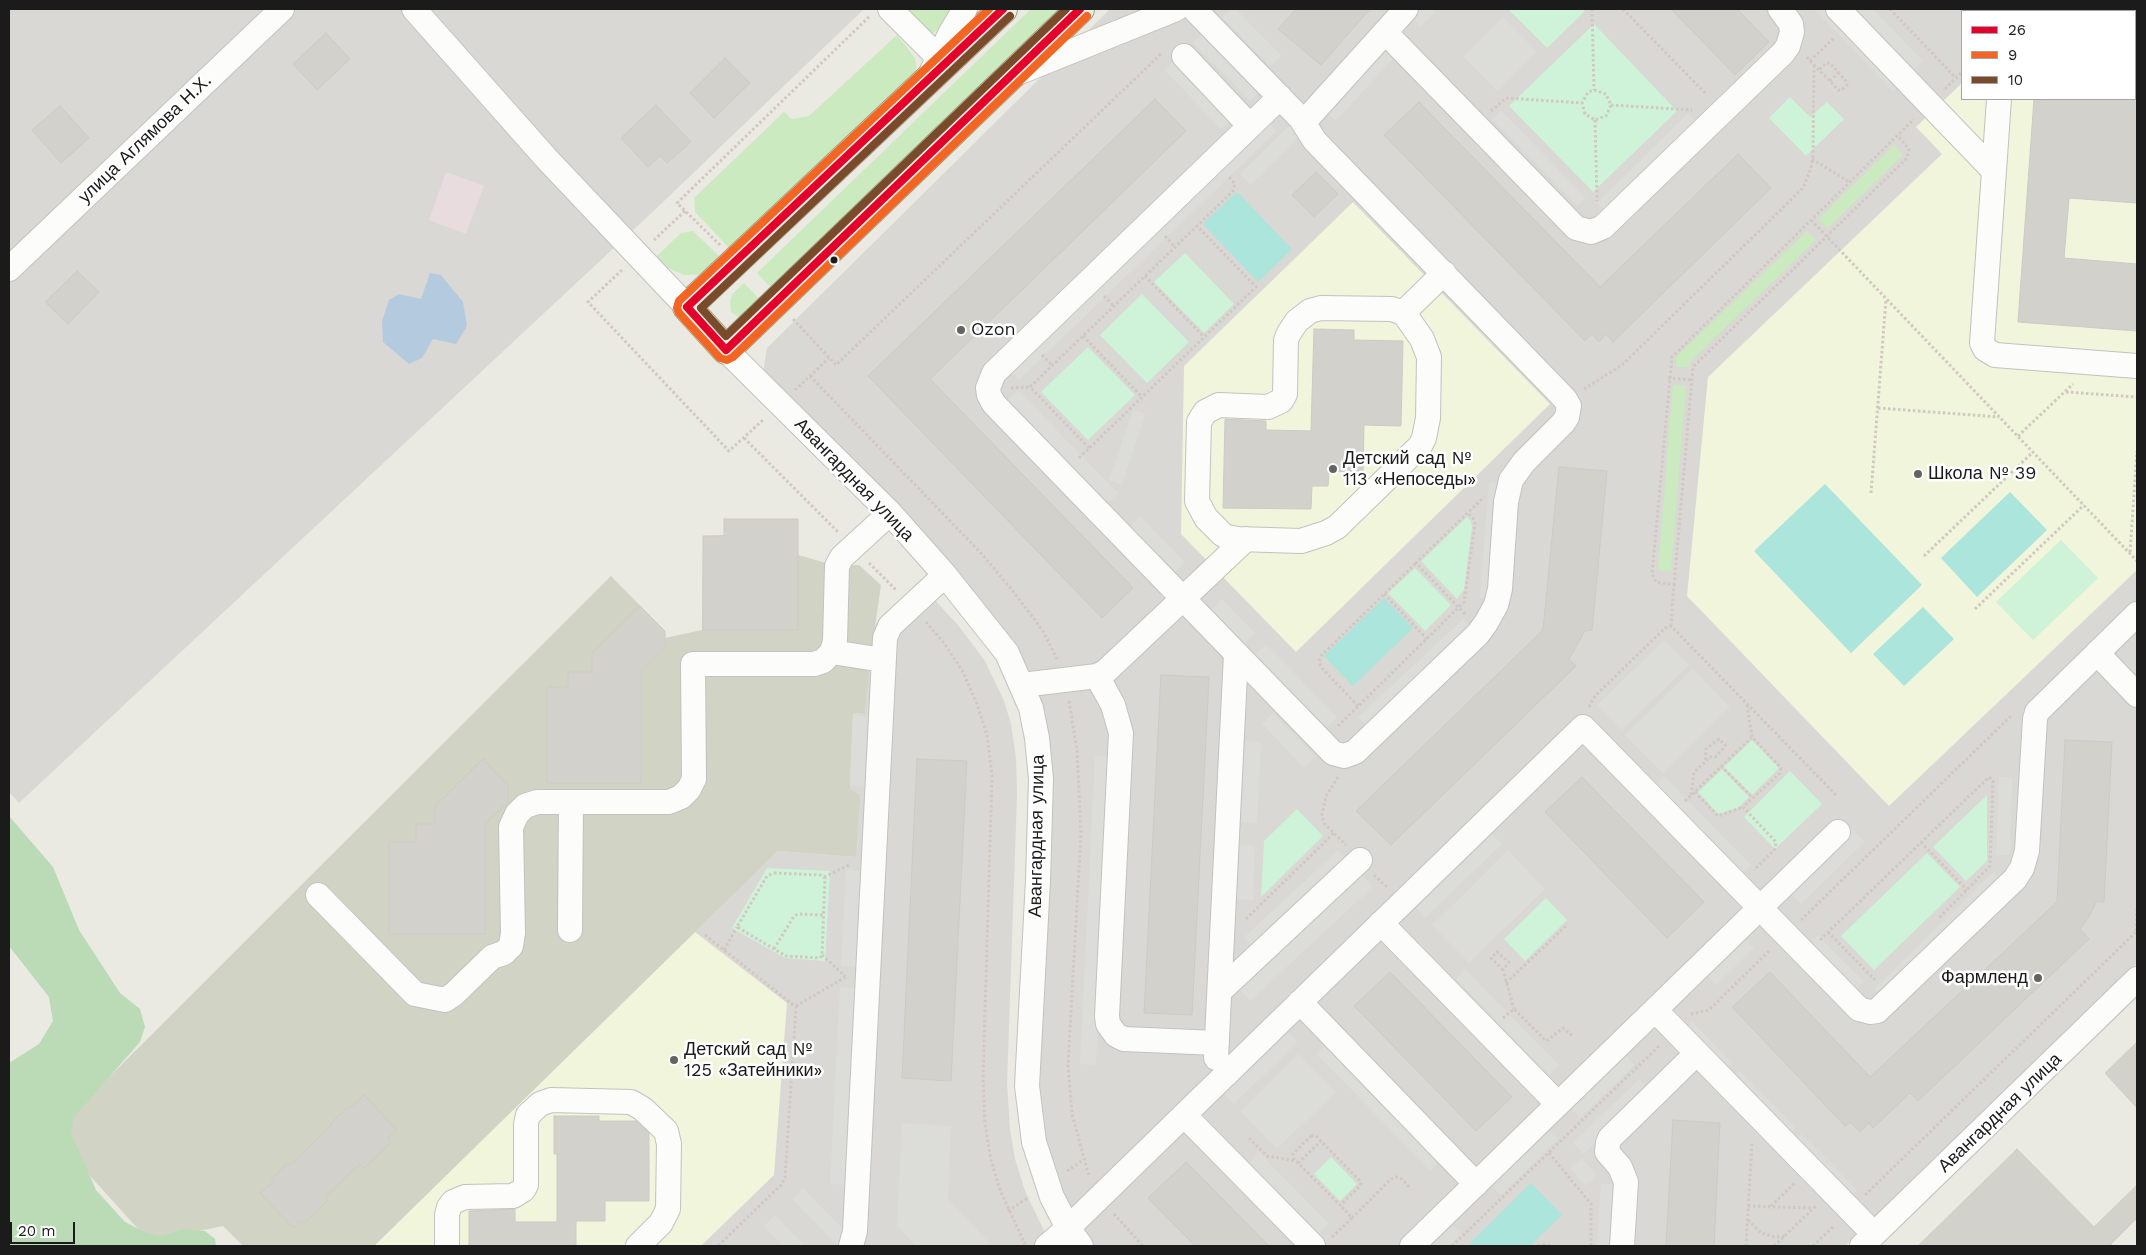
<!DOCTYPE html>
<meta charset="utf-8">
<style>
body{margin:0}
#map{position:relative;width:2146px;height:1255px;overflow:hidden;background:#eae9e2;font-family:"Work Sans",sans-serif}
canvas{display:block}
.frame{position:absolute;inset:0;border:10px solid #1b1b1b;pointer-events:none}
.legend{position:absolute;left:1961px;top:10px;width:175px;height:90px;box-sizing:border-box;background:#fff;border:1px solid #a4a4a4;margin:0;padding:6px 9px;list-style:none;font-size:15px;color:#1b1b1b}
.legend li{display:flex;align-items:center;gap:10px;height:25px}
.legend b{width:25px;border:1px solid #a4a4a4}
.scale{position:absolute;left:10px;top:1222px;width:65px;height:22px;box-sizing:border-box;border:2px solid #1b1b1b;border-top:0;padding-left:6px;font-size:15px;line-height:18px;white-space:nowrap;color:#1b1b1b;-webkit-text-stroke:4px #fff;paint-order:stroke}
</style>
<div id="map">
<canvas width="2146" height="1255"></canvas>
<div class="frame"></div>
<ul class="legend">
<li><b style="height:6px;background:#e4002b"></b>26</li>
<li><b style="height:6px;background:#f26522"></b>9</li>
<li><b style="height:6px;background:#7a4b2a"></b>10</li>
</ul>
<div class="scale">20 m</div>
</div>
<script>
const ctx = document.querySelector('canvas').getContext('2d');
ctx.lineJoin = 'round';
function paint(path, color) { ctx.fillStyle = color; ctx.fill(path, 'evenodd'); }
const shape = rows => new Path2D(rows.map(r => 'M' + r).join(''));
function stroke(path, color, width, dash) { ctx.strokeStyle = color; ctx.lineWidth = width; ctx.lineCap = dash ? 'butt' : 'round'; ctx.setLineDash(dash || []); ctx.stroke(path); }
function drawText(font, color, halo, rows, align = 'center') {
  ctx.font = font + ' "Work Sans",sans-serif'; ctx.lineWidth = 5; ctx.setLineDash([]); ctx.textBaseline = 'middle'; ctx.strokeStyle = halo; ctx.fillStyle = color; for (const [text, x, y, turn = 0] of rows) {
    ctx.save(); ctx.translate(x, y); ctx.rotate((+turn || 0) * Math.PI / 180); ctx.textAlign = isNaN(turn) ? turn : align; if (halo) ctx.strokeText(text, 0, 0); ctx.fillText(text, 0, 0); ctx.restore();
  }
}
const residential = shape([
 [9,9,864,9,661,204,19,803,9,792],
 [1110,9,2137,9,2137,963,1845,1246,1088,1246,1069,1220,1035,1107,1047,811,1017,657,763,373,767,348],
 [1962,11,2135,11,2135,99,1962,99],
 [918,582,958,625,985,661,1004,701,1011,724,1016,758,1017,795,1007,1083,1010,1129,1015,1159,1025,1191,1047,1237,1056,1246,374,1246,778,851,856,857,850,789,854,713,865,714,870,630]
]);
const industrial = shape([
 [446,172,484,186,466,234,429,220]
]);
const education = shape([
 [2040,9,2137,9,2137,570,1889,806,1687,596,1708,377,1942,154,1916,127,1962,83,1962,99,2135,99,2135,11,2037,11],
 [1353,202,1550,404,1296,652,1181,534,1184,366],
 [695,932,787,1003,774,1175,701,1246,374,1246]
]);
const construction = shape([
 [725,519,798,519,798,555,837,566,859,565,881,585,869,669,865,714,854,713,853,715,850,789,860,795,856,857,778,851,374,1246,243,1246,223,1226,149,1241,52,1134,611,576,665,631,665,638,702,630,703,536,724,535]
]);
const grass = shape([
 [899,9,954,9,944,25,933,33,928,33],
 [1031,9,1071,9,776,293,757,273],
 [897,35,915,58,917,74,736,255,695,212,694,198,784,112,792,119,809,116],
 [1894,145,1903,155,1828,228,1818,219],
 [693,231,728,265,708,274,684,275,668,268,656,257,681,233],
 [1807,231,1816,240,1690,362,1690,367,1676,367,1676,357],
 [744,283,765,305,740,318,731,312,730,301,733,293],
 [1673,385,1686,386,1671,571,1658,570]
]);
const forest = shape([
 [9,816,53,867,79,930,120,993,140,1009,145,1027,140,1042,74,1117,71,1133,96,1190,125,1222,144,1232,161,1236,184,1229,205,1231,215,1239,216,1246,9,1246,9,1063,39,1044,53,1021,49,997,9,946]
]);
const park = shape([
 [1508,9,1582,9,1585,11,1547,48],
 [1594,24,1677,111,1593,192,1509,106],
 [1790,97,1810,117,1827,102,1844,119,1806,156,1769,118],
 [1185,253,1234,304,1204,333,1154,282],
 [1142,294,1189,342,1147,383,1100,335],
 [1088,347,1135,395,1088,440,1041,392],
 [1467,517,1471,521,1472,527,1464,590,1457,599,1421,561],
 [2061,540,2098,578,2033,640,1996,602],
 [1415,568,1451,605,1425,631,1388,593],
 [1752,740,1779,768,1752,795,1724,767],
 [1722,769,1749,797,1738,808,1718,814,1698,792],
 [1790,771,1822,804,1775,849,1744,817],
 [1987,795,1987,861,1966,881,1933,847],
 [1297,809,1323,836,1261,897,1264,841],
 [1927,853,1960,887,1874,970,1841,936],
 [767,868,830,871,825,961,785,958,732,928],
 [1546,898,1567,920,1525,961,1504,939],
 [1331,1157,1357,1184,1340,1201,1314,1174]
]);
const pitch = shape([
 [1237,192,1292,249,1258,282,1203,224],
 [1825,484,1922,585,1851,653,1754,551],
 [2010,492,2047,530,1977,597,1941,558],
 [1384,598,1413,628,1353,686,1324,656],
 [1923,607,1954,639,1904,686,1873,654],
 [1531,1183,1562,1215,1530,1246,1472,1246,1470,1243]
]);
const parking = shape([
 [1230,9,1236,9,1282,56,1270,66,1222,17],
 [1416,9,1437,9,1421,27,1409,16],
 [1814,9,1835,9,1904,80,1893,91],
 [1852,9,1873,9,1923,61,1912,72],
 [1503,17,1537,52,1497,91,1463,56],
 [1204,32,1261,90,1250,101,1193,43],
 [1384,44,1396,55,1336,121,1325,111],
 [1176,59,1233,117,1221,129,1164,70],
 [1501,110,1586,198,1577,206,1492,119],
 [1688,113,1699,125,1607,213,1597,203],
 [1266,120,1277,131,1019,380,1008,369],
 [1290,125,1301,136,1250,185,1240,174],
 [1018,390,1118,493,1107,504,1006,401],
 [1133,410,1145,414,1122,485,1109,480],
 [1489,483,1503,484,1493,599,1480,598],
 [1140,516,1185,562,1174,573,1129,527],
 [1222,599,1255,633,1244,644,1211,610],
 [1463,619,1474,630,1368,728,1358,717],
 [1664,640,1689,665,1622,730,1597,705],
 [1266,644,1337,717,1326,728,1254,655],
 [1693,669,1730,707,1663,773,1625,735],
 [1273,713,1316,757,1304,768,1262,724],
 [853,715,868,716,865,787,850,786],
 [1245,741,1261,742,1257,823,1241,822],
 [1095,756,1111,757,1096,1065,1080,1064],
 [1664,776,1751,865,1742,874,1655,785],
 [1999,777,2012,777,2010,855,1996,855],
 [1841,818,1865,842,1801,904,1777,880],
 [1492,834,1502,844,1425,918,1416,908],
 [1240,845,1255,846,1253,900,1237,899],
 [1338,850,1348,861,1254,948,1244,937],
 [1508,850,1545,889,1469,963,1432,925],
 [846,870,860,871,856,967,841,966],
 [1993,872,2003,882,1883,999,1874,989],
 [1362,875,1373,887,1250,1001,1240,990],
 [1818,935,1864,982,1854,991,1809,945],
 [1745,938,1754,948,1716,985,1707,975],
 [1465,969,1559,1065,1549,1075,1456,979],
 [840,987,855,988,845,1185,830,1184],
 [1692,1021,1733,1064,1723,1073,1682,1031],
 [1288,1032,1298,1042,1234,1104,1224,1094],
 [1326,1045,1440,1161,1431,1171,1316,1054],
 [1298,1054,1336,1092,1277,1149,1240,1111],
 [1624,1054,1635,1065,1580,1118,1569,1106],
 [1740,1071,1796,1128,1786,1137,1731,1080],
 [1639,1079,1650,1090,1584,1154,1573,1143],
 [902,1123,951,1126,948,1200,990,1243,987,1246,917,1246,897,1226],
 [1547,1128,1558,1139,1501,1195,1490,1184],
 [1801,1134,1857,1190,1847,1199,1792,1143],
 [1259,1152,1329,1224,1319,1233,1249,1162],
 [1582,1158,1597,1176,1585,1186,1570,1168],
 [1601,1184,1617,1185,1613,1246,1597,1246],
 [803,1188,848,1234,837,1245,792,1199],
 [775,1215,805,1246,783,1246,763,1226],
 [1450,1222,1462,1233,1448,1246,1425,1246]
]);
const water = shape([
 [430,273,441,275,463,302,467,326,456,344,433,339,422,358,409,364,383,342,382,321,389,300,399,294,421,299]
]);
const building = shape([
 [1296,9,1370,9,1321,65,1278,29,1296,9],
 [1671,9,1737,9,1769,42,1735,75,1671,9],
 [326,33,350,59,317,90,293,64,326,33],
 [725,58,750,83,714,118,690,93,725,58],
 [1155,99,1186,131,930,379,1133,588,1102,618,868,376,1155,99],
 [2034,99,2137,99,2137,203,2069,198,2064,258,2137,264,2137,331,2018,322,2034,99],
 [1419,102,1600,287,1738,154,1771,188,1613,342,1606,334,1599,342,1592,334,1585,341,1384,135,1419,102],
 [656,105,691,142,667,163,660,156,648,167,621,138,656,105],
 [60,106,89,138,61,163,32,130,60,106],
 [1316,172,1338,194,1314,217,1292,195,1316,172],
 [77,271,99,292,68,324,45,302,77,271],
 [1314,329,1354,330,1354,340,1403,341,1401,426,1364,425,1363,472,1329,471,1328,486,1312,486,1311,509,1223,508,1225,419,1266,421,1266,430,1311,431,1314,329],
 [1559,467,1607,471,1592,630,1585,631,1569,659,1576,666,1391,845,1356,811,1543,630,1559,467],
 [724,519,798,519,798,630,703,630,703,536,724,536,724,519],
 [640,606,665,631,665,648,641,672,641,783,547,783,547,687,568,687,568,672,592,672,592,653,640,606],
 [1161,675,1209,677,1192,1015,1144,1013,1161,675],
 [2065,740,2112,742,2104,902,2096,902,2089,917,2080,929,2089,939,1918,1101,1910,1093,1873,1128,1869,1123,1860,1132,1850,1122,1845,1126,1732,1007,1770,972,1870,1077,2057,902,2065,740],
 [483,759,508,785,508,802,485,824,485,934,389,934,389,842,416,842,416,824,435,824,435,806,483,759],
 [917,759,967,761,951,1081,902,1078,917,759],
 [1582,777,1704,902,1667,938,1545,812,1582,777],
 [1390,972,1512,1097,1476,1131,1354,1006,1390,972],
 [2137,1042,2137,1108,2105,1073,2137,1042],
 [364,1095,397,1130,388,1138,391,1142,364,1168,360,1164,325,1197,328,1200,304,1223,301,1220,293,1228,260,1193,273,1182,271,1180,288,1162,290,1165,332,1125,330,1124,348,1107,350,1108,364,1095],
 [554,1116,599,1116,599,1121,636,1121,649,1133,649,1201,605,1201,605,1221,576,1221,576,1246,469,1246,469,1211,515,1209,515,1222,557,1222,557,1154,554,1154,554,1116],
 [1673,1120,1720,1123,1714,1246,1666,1246,1673,1120],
 [2017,1149,2094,1227,2137,1185,2137,1218,2111,1244,2113,1246,1918,1246,2017,1149],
 [1186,1162,1206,1182,1269,1246,1195,1246,1148,1198,1186,1162]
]);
const path = shape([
 [1592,9,1594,90],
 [1623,9,1707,95],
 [1890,9,1956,78],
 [2024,11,2027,9],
 [1807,57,1814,65,1830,81,1838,90,1842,90,1847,85,1846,81,1830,63,1826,63,1819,70],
 [1810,61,1835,37],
 [1830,81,1839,72],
 [1945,89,1962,72],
 [1611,105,1692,110],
 [1491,111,1506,98,1582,103,1588,92,1594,90,1606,94,1611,105,1606,116,1595,120,1585,114,1582,103],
 [1595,120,1597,201],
 [1812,159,1849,182],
 [1811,220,2137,561],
 [1165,236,1175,247],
 [654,240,685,211],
 [720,245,677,203,870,16],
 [622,270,588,302,729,451,764,419],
 [1145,276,1204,337],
 [1104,296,1114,306],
 [793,319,836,365,1161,54],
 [1083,336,1142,397],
 [1042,355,1052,365],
 [810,376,980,552,1013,591,1043,631,1057,659],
 [1668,378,1691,380],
 [1011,388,1030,387],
 [1584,389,1622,365,1803,188,1811,168,1813,156,1814,65],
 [795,390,829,358],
 [2066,392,2137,397],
 [1878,408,1999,417],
 [2018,436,2073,384],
 [744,438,838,532],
 [1089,448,1030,387,1197,226],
 [1079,458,1256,287,1197,226,1233,191,1235,184,1229,177],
 [1871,493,1886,299],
 [2130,552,2137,451],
 [1924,556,2033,452],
 [869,563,896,590],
 [1674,585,1693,367,1907,158,1909,149,1897,135],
 [1384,594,1427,639],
 [1975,609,2084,505],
 [1465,614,1416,563,1484,497],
 [926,622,944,643,962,670,977,704,987,735,992,775,983,1080,985,1124,991,1160,1000,1190,1025,1244],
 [1671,626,1674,585,1656,582,1652,574,1672,357,1914,119],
 [1069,701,1077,750,1081,832,1068,1066,1072,1114,1089,1176],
 [1747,705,1752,737],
 [1358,706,1322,668,1319,662,1321,656,1416,563],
 [1589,707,1595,696,1665,628,1671,626,1836,795],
 [1338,726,1464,602,1475,524,1473,518,1468,513],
 [1721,766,1753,798],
 [1338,777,1326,796,1322,815,1324,823,1346,845],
 [1695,792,1718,816,1743,807],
 [1691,795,1694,772,1705,762,1709,757,1715,757,1725,747,1725,745,1719,739,1706,749,1705,762],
 [1685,801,1752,737,1781,768,1780,773,1743,807,1776,842,1775,849,1754,870],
 [1921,842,1967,890],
 [774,873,820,875,825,878,822,955,820,958,786,956,737,927,767,876,774,873],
 [1374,875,1388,888],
 [824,877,851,864],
 [1246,919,1334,833],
 [1801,920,2012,715],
 [2136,931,2137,907],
 [1828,932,1875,980],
 [705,935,796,1007,785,1178,781,1185,718,1246],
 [1820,940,1989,777,1993,781,1990,866,1939,918],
 [774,949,794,916,798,914,824,915],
 [724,950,737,927],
 [822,955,845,976],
 [1503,970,1491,958,1497,952,1509,962,1503,970,1514,1009],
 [1506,983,1568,924],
 [796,1006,847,976],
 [1691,1014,1709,1010,1770,950],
 [1503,1018,1514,1009,1546,1041,1563,1028,1574,1037],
 [1311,1136,1316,1136,1361,1182,1360,1186,1340,1205,1293,1158,1293,1154,1311,1136],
 [1249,1138,1267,1156,1296,1161],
 [1549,1153,1591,1204,1591,1246],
 [1298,1163,1321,1141],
 [1067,1171,1083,1160],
 [1865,1195,2137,931],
 [1748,1206,1813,1208],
 [1771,1206,1795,1183],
 [1008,1211,1029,1197],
 [1114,1214,1143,1246],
 [1352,1218,1391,1179,1396,1177,1402,1179,1411,1189],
 [1748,1220,1761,1233,1775,1237,1785,1236],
 [1332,1237,1352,1218,1340,1205],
 [1452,1246,1660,1045],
 [1538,1246,1546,1244,1552,1246],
 [1746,1246,1752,1142],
 [1774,1246,1817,1205],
 [1813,1246,1834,1226]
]);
const minor = shape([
 [414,9,546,158,687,307],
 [890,9,945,64],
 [1194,9,1301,119,1315,141,1565,399,1569,406,1567,417,1563,423,1524,462,1511,480,1506,502,1500,589,1496,605,1486,623,1478,634,1355,752,1344,756,1333,753,994,404,989,395,988,388,994,373,1280,97],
 [1838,9,1993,170],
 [1385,32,1576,228,1591,232,1603,227,1783,53,1788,46,1792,32,1791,24,1780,9],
 [2135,38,2137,39],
 [1184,56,1250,126],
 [931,73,951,32,965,9],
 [1015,74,1176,9],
 [1999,99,1982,343,1985,349,1995,355,2137,366],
 [1304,122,1406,9],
 [9,269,282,9],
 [1321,308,1392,309,1403,313,1408,319,1422,339,1429,357,1428,418,1424,438,1420,446,1337,527,1326,533,1301,541,1238,539,1227,537,1222,534,1206,518,1197,501,1199,422,1205,412,1219,405,1268,407,1281,401,1285,394,1286,340,1289,333,1297,321,1310,311,1321,308],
 [1403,313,1444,273],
 [726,350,890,513,945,575,1007,653,1031,708,1037,738,1041,779,1038,880,1027,1086,1034,1142,1052,1197,1068,1228,1081,1246],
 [832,652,883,660],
 [2097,653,2137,695],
 [1097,676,1113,705,1121,733,1107,1016,1108,1024,1116,1035,1124,1039,1217,1043],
 [1022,685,1097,676,1105,672,1246,539],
 [318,895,415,994,445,1000,454,994,492,957,504,953,511,946,513,933,511,827,517,814,525,806,537,802,669,802,681,797,689,789,694,779,693,664,814,664,823,661,832,652,835,641,837,566,842,557,890,513],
 [1381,923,1558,1104],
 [570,930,571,802],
 [1220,991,1360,860],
 [1300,1002,1476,1184],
 [1655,1010,1874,1234],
 [1216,1058,1236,654],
 [1184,1115,1313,1246],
 [447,1246,447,1215,449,1207,453,1202,465,1197,513,1196,523,1190,526,1185,526,1124,528,1115,540,1104,551,1100,631,1102,643,1109,666,1131,669,1144,668,1209,661,1223,638,1246],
 [851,1246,855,1231,885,638,890,626,945,575],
 [1047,1246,1068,1228,1583,727,1859,1009,1870,1012,1877,1011,2015,879,2022,868,2027,851,2035,719,2037,712,2137,614],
 [1412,1246,1838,832],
 [1622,1246,1626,1182,1620,1167,1607,1152,1608,1143,1610,1138,1697,1053],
 [1862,1246,2137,979]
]);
const major = shape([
 [1003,9,687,307,726,350,1080,9]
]);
const bus1 = shape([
 [1003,9,687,307,726,350,1080,9]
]);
const bus2 = shape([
 [989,9,679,301,677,308,679,313,720,358,727,360,733,357,1087,16]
]);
const bus3 = shape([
 [1010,16,701,308,726,336,1066,9]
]);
const markers = [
 [834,260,4.5,"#1b1b1b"],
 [961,330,5,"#636361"],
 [1333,469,5,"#636361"],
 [1918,474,5,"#636361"],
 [2038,978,5,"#636361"],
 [674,1060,5,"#636361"]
];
const streetNames = [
 ["улица Аглямова Н.Х.",145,139,-44],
 ["Авангардная улица",854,480,46],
 ["Авангардная улица",1037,836,-89],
 ["Авангардная улица",2000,1113,-44]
];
const poiNames = [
 ["Ozon",971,330],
 ["Детский сад №",1343,459],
 ["113 «Непоседы»",1343,480],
 ["Школа № 39",1928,474],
 ["Фармленд",2028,978,"right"],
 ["Детский сад №",684,1050],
 ["125 «Затейники»",684,1071]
];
paint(residential, '#d9d8d4');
paint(industrial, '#e8dcdf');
paint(education, '#f0f5dc');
paint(construction, '#d1d4c4');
paint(grass, '#cbeabf');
paint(forest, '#badbb6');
paint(park, '#cef3d8');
paint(pitch, '#abe5db');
paint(parking, '#dcdcd9');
paint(water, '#b4cbdf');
paint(building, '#d2d1cb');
stroke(building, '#cdcbc4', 1);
stroke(minor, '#c2c2bf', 26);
stroke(major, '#a09d80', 30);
stroke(path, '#d2c7c1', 3, [2.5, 2.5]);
stroke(minor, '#fcfcfb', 24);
stroke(major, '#f0eee2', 28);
stroke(bus1, '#e4002b', 8);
stroke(bus2, '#f26522', 8);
stroke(bus3, '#7a4b2a', 8);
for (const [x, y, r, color] of markers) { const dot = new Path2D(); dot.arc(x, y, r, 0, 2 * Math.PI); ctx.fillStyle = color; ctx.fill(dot); stroke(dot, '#fff', 2); }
drawText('18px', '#1b1b1b', '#fff', streetNames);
drawText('18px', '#1b1b1b', '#fff', poiNames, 'left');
</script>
